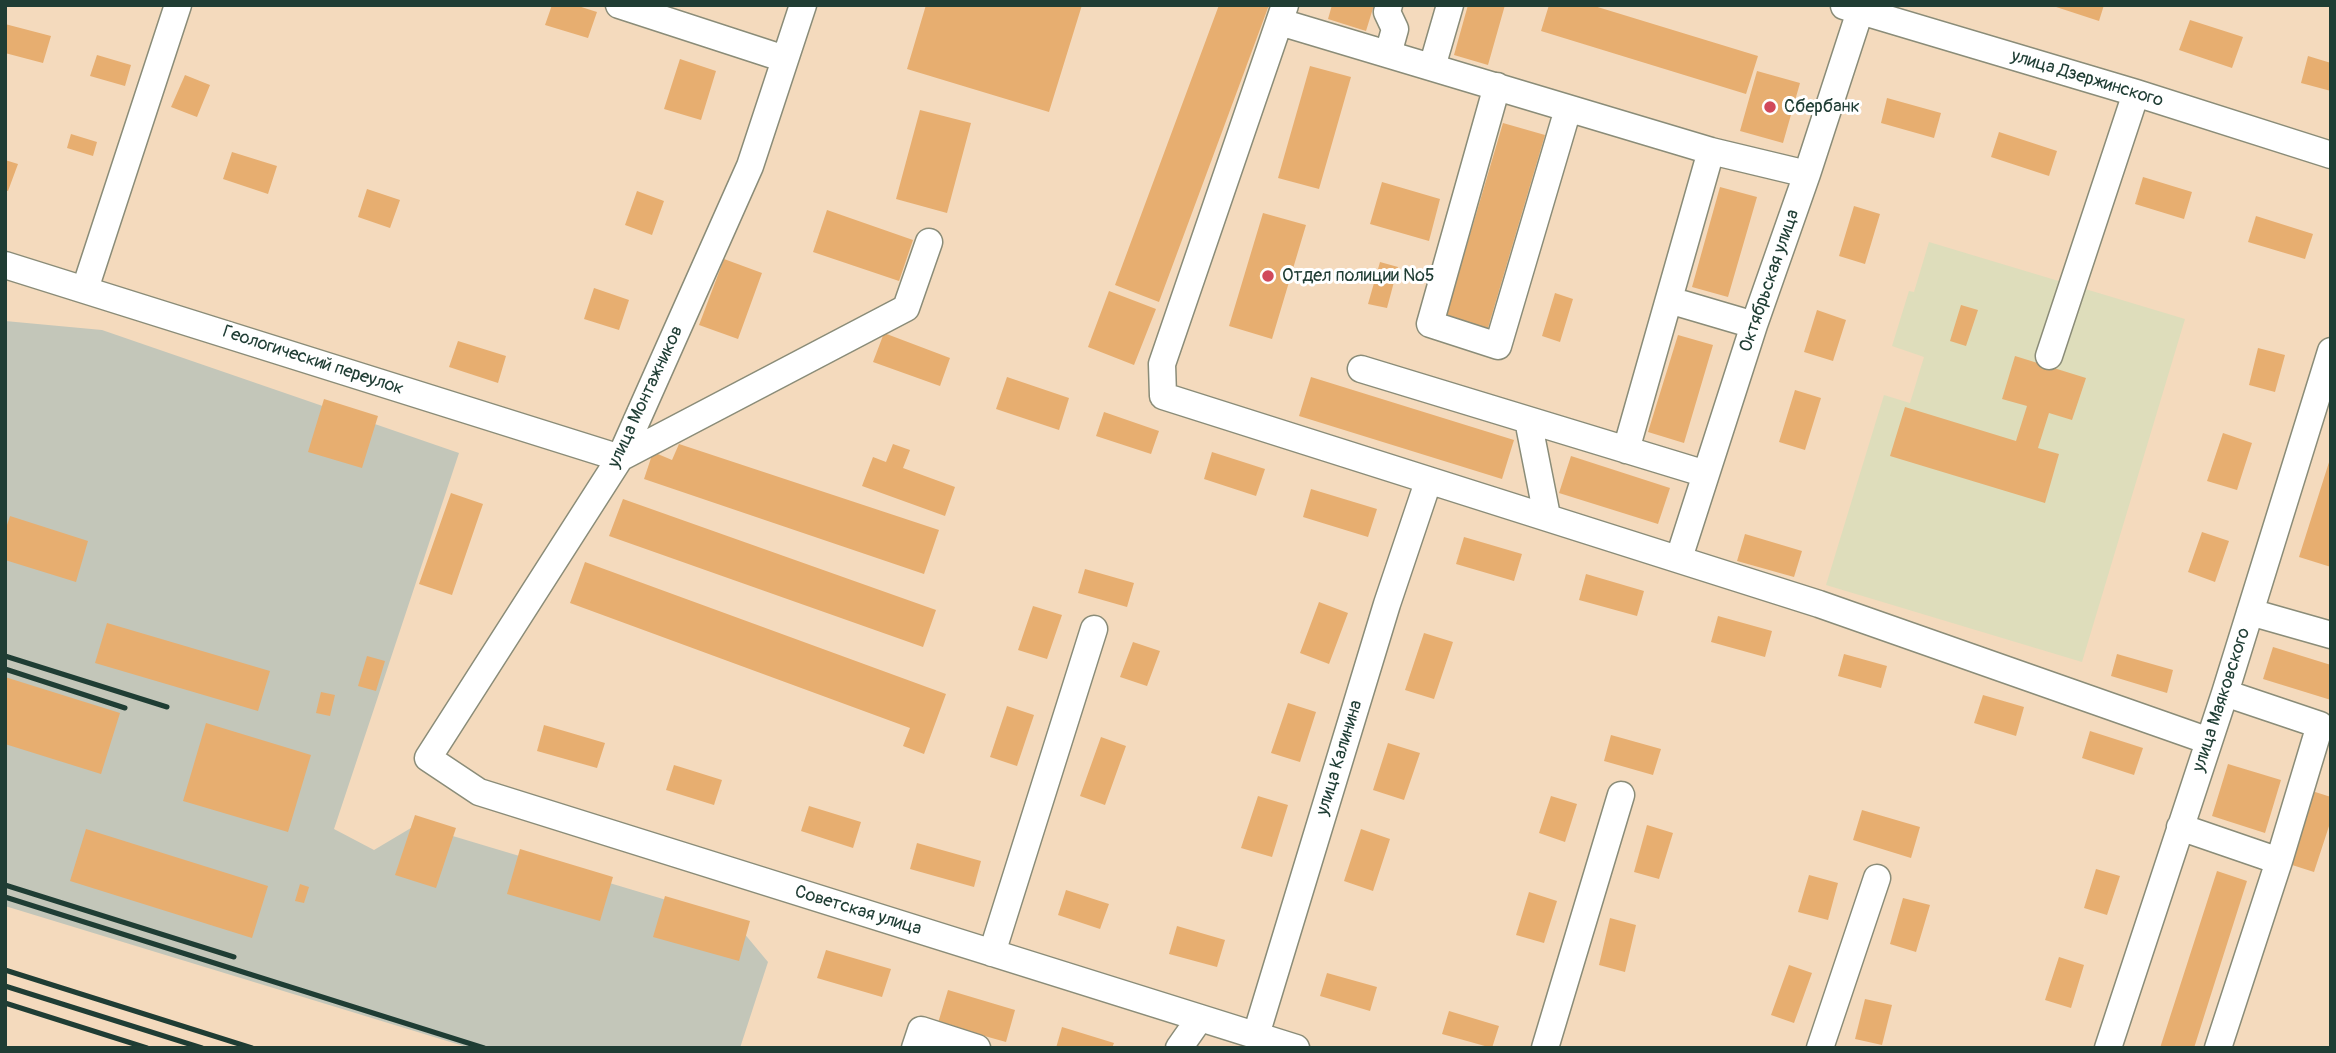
<!DOCTYPE html>
<meta charset="utf-8">
<style>
body{margin:0}
#map{position:relative;width:2336px;height:1053px;overflow:hidden;background:#f4dabd;font-family:Pangolin,sans-serif}
canvas{display:block}
.frame{position:absolute;inset:0;border:7px solid #1f3d34;pointer-events:none}
</style>
<div id="map">
<canvas width="2336" height="1053"></canvas>
<div class="frame"></div>
</div>
<script>
const ctx = document.querySelector('canvas').getContext('2d');
ctx.lineJoin = 'round';
function paint(path, color) { ctx.fillStyle = color; ctx.fill(path, 'evenodd'); }
const shape = rows => new Path2D(rows.map(r => 'M' + r).join(''));
function stroke(path, color, width, dash) { ctx.strokeStyle = color; ctx.lineWidth = width; ctx.lineCap = dash ? 'butt' : 'round'; ctx.setLineDash(dash || []); ctx.stroke(path); }
function drawText(font, color, halo, rows, align = 'center') {
  ctx.font = font + ' Pangolin,sans-serif'; ctx.lineWidth = 6; ctx.setLineDash([]); ctx.textBaseline = 'middle'; ctx.strokeStyle = halo; ctx.fillStyle = color; for (const [text, x, y, turn = 0] of rows) {
    ctx.save(); ctx.translate(x, y); ctx.rotate((+turn || 0) * Math.PI / 180); ctx.textAlign = isNaN(turn) ? turn : align; if (halo) ctx.strokeText(text, 0, 0); ctx.fillText(text, 0, 0); ctx.restore();
  }
}
const built = shape([
 [1929,242,2185,319,2082,662,1826,585,1884,395,1910,403,1924,357,1892,346,1909,291,1914,292]
]);
const industrial = shape([
 [5,321,102,330,459,453,334,829,374,850,416,825,733,920,768,962,740,1048,470,1048,5,906]
]);
const building = shape([
 [552,5,575,5,597,12,588,38,545,25],
 [926,5,1082,5,1049,112,907,69],
 [1219,5,1269,5,1159,302,1115,285],
 [1332,5,1374,5,1366,31,1328,19],
 [1468,5,1505,5,1488,65,1454,55],
 [1549,5,1591,5,1758,56,1746,94,1541,31],
 [2050,5,2104,5,2099,21],
 [2190,20,2243,37,2232,68,2179,50],
 [5,24,51,36,43,63,5,53],
 [97,55,131,65,125,86,90,76],
 [2308,56,2331,63,2331,91,2301,83],
 [680,59,716,71,701,120,664,109],
 [1310,66,1351,77,1319,189,1278,178],
 [1757,71,1800,83,1783,143,1740,131],
 [185,75,210,85,197,117,171,107],
 [1887,98,1941,113,1934,138,1881,123],
 [920,110,971,123,947,213,896,199],
 [1503,123,1545,135,1488,328,1446,316],
 [1999,132,2057,151,2049,176,1991,157],
 [71,134,97,142,93,156,67,148],
 [232,152,277,166,268,194,223,179],
 [5,160,18,164,8,191,5,190],
 [2143,177,2192,192,2184,219,2135,204],
 [1382,182,1440,199,1429,241,1370,224],
 [1720,187,1757,197,1728,297,1692,287],
 [367,189,400,200,390,228,358,217],
 [637,191,664,201,652,235,625,225],
 [1854,206,1880,214,1865,264,1839,256],
 [827,210,913,240,899,281,813,252],
 [1263,213,1306,225,1272,339,1229,326],
 [2256,216,2313,234,2305,259,2248,242],
 [724,259,762,273,738,339,699,325],
 [1380,262,1398,267,1387,308,1368,304],
 [594,288,629,300,619,330,584,319],
 [1109,291,1156,309,1134,365,1088,347],
 [1555,293,1573,299,1560,342,1542,336],
 [1961,305,1978,310,1966,346,1950,341],
 [1817,310,1846,320,1833,361,1804,352],
 [884,333,950,358,940,386,873,362],
 [1678,335,1713,345,1684,443,1648,432],
 [458,341,506,356,498,383,449,367],
 [2258,348,2285,355,2275,392,2249,385],
 [2015,356,2086,378,2072,420,2049,413,2038,448,2059,454,2045,503,1890,456,1905,407,2016,441,2027,406,2002,399],
 [1007,377,1069,398,1059,430,996,409],
 [1311,377,1514,440,1502,479,1299,416],
 [1795,390,1821,398,1805,450,1779,442],
 [324,399,378,416,362,468,308,452],
 [1104,412,1159,431,1151,454,1096,436],
 [2223,433,2252,443,2237,490,2207,481],
 [679,444,939,530,924,574,644,479,653,452,672,460],
 [893,444,910,450,903,468,955,487,945,516,862,486,873,457,886,462],
 [1212,452,1265,469,1256,496,1204,479],
 [1571,456,1670,488,1658,524,1559,493],
 [2330,459,2331,459,2331,567,2299,557],
 [1311,489,1377,509,1368,537,1303,517],
 [451,493,483,504,452,595,419,584],
 [623,499,936,610,923,647,609,536],
 [10,516,88,541,76,582,5,560,5,531],
 [2202,532,2229,541,2215,582,2188,572],
 [1745,534,1802,551,1794,577,1737,561],
 [1464,537,1522,554,1514,581,1456,564],
 [585,562,946,694,924,754,903,746,910,728,570,603],
 [1085,569,1134,583,1127,607,1078,593],
 [1586,574,1644,591,1637,616,1579,600],
 [1319,602,1348,613,1329,664,1300,653],
 [1033,606,1062,615,1047,659,1018,650],
 [1718,616,1772,631,1765,657,1711,642],
 [107,623,270,671,258,711,95,663],
 [1424,633,1453,642,1434,699,1405,690],
 [1133,642,1160,651,1147,686,1120,677],
 [2273,647,2331,665,2331,700,2263,679],
 [1844,654,1887,666,1881,688,1838,676],
 [2117,654,2173,670,2167,693,2111,676],
 [367,656,385,661,376,691,358,686],
 [5,677,120,713,101,774,5,744],
 [321,692,335,695,330,716,316,713],
 [1983,695,2024,707,2016,736,1974,723],
 [1288,703,1316,712,1300,762,1271,753],
 [1007,706,1034,715,1017,766,990,757],
 [206,723,311,755,288,832,183,801],
 [544,725,605,743,597,768,537,751],
 [2090,731,2143,748,2134,775,2082,758],
 [1611,735,1661,749,1653,775,1604,761],
 [1101,737,1126,746,1105,805,1080,796],
 [1388,743,1420,753,1404,800,1373,790],
 [2228,764,2281,780,2265,833,2212,816],
 [674,765,722,780,714,805,666,790],
 [2312,791,2331,797,2331,820,2314,872,2289,864],
 [1258,796,1288,805,1272,857,1241,848],
 [1551,796,1577,804,1565,842,1539,833],
 [809,806,861,822,853,848,801,831],
 [1862,810,1920,827,1911,858,1853,840],
 [415,815,456,828,436,888,395,875],
 [1647,825,1673,833,1659,879,1634,872],
 [86,829,268,886,252,938,70,881],
 [1361,829,1390,839,1373,891,1344,881],
 [917,843,981,861,974,887,910,869],
 [520,849,613,877,600,921,507,894],
 [2096,869,2120,876,2107,915,2084,908],
 [2217,871,2247,881,2194,1048,2160,1048],
 [1809,875,1838,883,1828,920,1798,912],
 [300,884,309,887,304,903,295,901],
 [1066,890,1109,904,1100,929,1058,915],
 [1529,892,1557,901,1544,943,1516,935],
 [665,896,750,921,739,961,653,937],
 [1903,898,1930,905,1916,952,1890,944],
 [1610,918,1636,925,1625,972,1599,965],
 [1177,926,1225,940,1217,967,1169,954],
 [826,950,891,969,882,997,817,978],
 [2059,957,2084,965,2071,1008,2045,1000],
 [1789,965,1812,973,1794,1023,1771,1015],
 [1327,973,1377,987,1370,1011,1320,996],
 [948,990,1015,1010,1006,1042,938,1023],
 [1865,999,1892,1005,1882,1045,1855,1039],
 [1449,1011,1499,1026,1492,1048,1442,1034],
 [1062,1027,1114,1043,1112,1048,1056,1048]
]);
const minor = shape([
 [619,5,785,59],
 [803,5,750,166,620,458,428,758,479,792,1296,1048],
 [1285,5,1162,364,1163,396,1819,604,2209,741],
 [1844,6,2136,93,2331,155],
 [1280,22,1711,151,1807,174],
 [1388,54,1395,29,1387,12,1389,5],
 [1432,67,1450,5],
 [1497,86,1430,324,1498,346,1568,109],
 [5,265,620,458,906,308,929,242],
 [85,289,178,5],
 [1669,300,1754,325],
 [2049,356,2136,93],
 [1361,369,1706,474],
 [1528,420,1547,516],
 [1626,450,1711,151],
 [1679,558,1754,325,1807,174,1862,5],
 [2250,612,2331,635],
 [2225,693,2320,725,2279,861],
 [2180,827,2279,861,2218,1048],
 [992,953,1094,629],
 [1256,1035,1387,604,1428,482],
 [915,1048,921,1030,977,1048],
 [1179,1048,1200,1018],
 [1545,1048,1621,795],
 [1820,1048,1877,878],
 [2108,1048,2225,693,2331,351]
]);
const rail = shape([
 [5,656,167,707],
 [5,669,125,708],
 [5,885,234,957],
 [5,897,484,1048],
 [5,970,252,1048],
 [5,986,202,1048],
 [5,1003,147,1048]
]);
const markers = [
 [1770,107,7,"#d1495b"],
 [1268,276,7,"#d1495b"]
];
const streetNames = [
 ["улица Дзержинского",2087,79,17],
 ["Октябрьская улица",1770,281,-71],
 ["Геологический переулок",313,361,18],
 ["улица Монтажников",646,397,-65],
 ["улица Маяковского",2222,700,-72],
 ["улица Калинина",1340,758,-73],
 ["Советская улица",858,911,17]
];
const poiNames = [
 ["Сбербанк",1784,107],
 ["Отдел полиции №5",1282,276]
];
paint(built, '#deddbb');
paint(industrial, '#c3c6b9');
paint(building, '#e7ae70');
stroke(minor, '#8a8c78', 29);
stroke(minor, '#fff', 26);
stroke(rail, '#1f3d34', 5);
for (const [x, y, r, color] of markers) { const dot = new Path2D(); dot.arc(x, y, r, 0, 2 * Math.PI); ctx.fillStyle = color; ctx.fill(dot); stroke(dot, '#fff', 2.5); }
drawText('18px', '#1f3d34', '#fff', streetNames);
drawText('18px', '#1f3d34', '#fff', poiNames, 'left');
</script>
